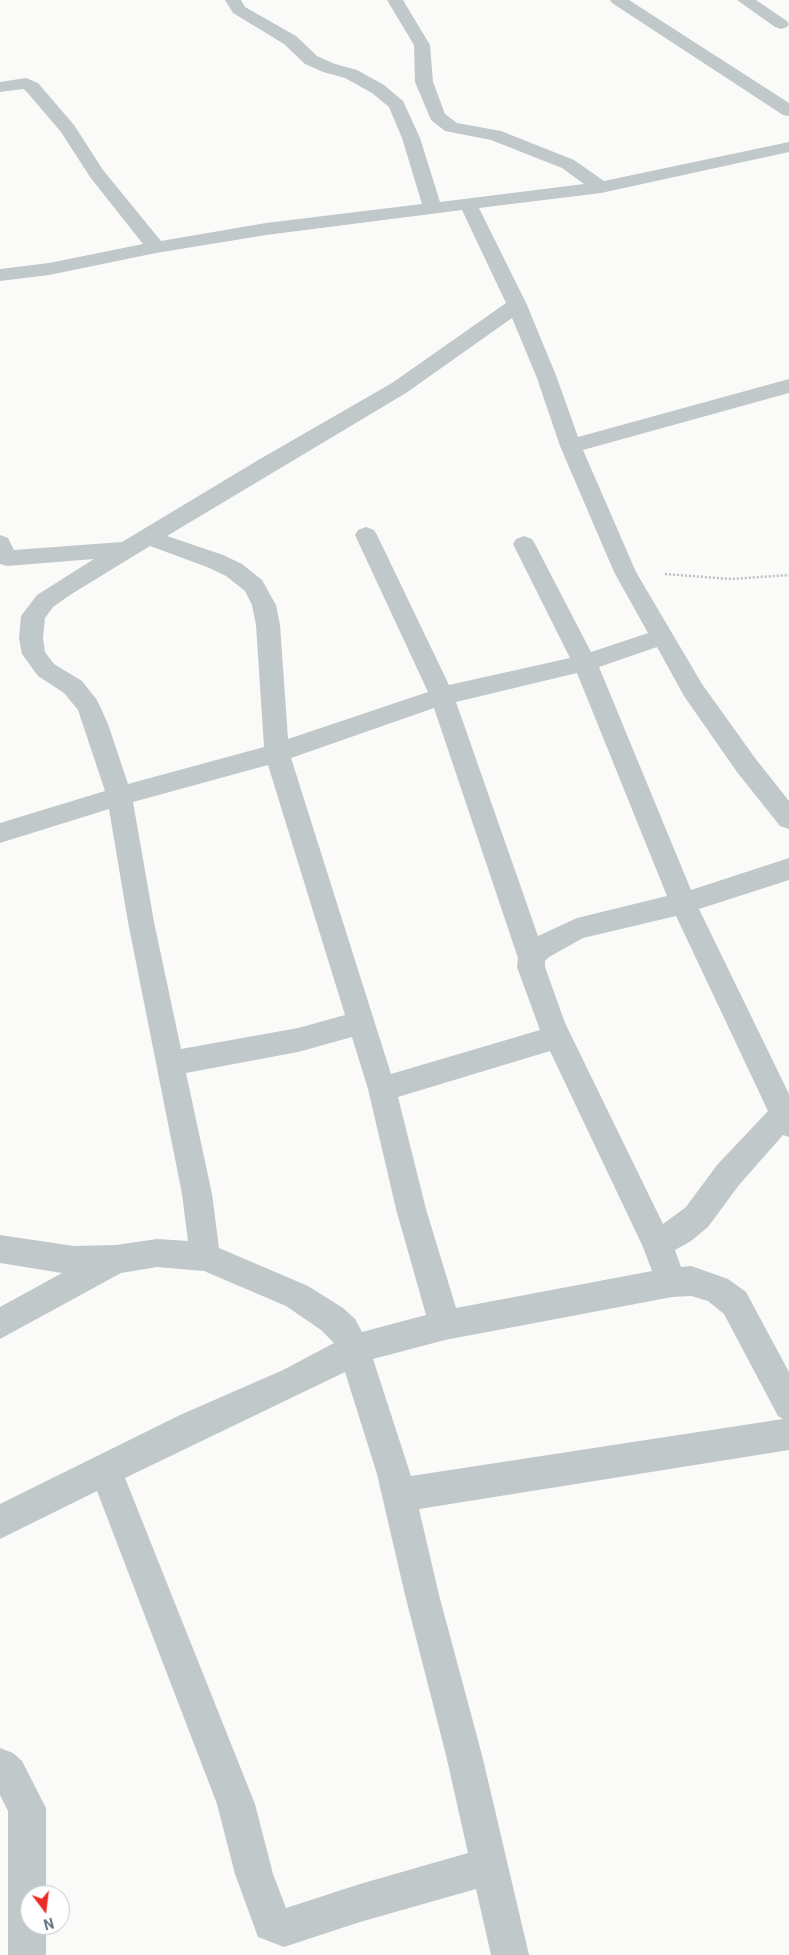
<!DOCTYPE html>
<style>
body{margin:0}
#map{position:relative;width:789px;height:1955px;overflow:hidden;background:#fafaf8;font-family:Roboto,sans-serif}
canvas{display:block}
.north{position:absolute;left:20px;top:1885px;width:50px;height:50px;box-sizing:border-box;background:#fff;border:1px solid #bfc9cb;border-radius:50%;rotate:165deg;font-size:14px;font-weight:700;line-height:20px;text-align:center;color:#5f777e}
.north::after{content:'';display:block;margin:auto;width:18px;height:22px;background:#ea2d27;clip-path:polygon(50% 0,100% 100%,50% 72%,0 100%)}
</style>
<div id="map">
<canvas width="789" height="1955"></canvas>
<div class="north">N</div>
</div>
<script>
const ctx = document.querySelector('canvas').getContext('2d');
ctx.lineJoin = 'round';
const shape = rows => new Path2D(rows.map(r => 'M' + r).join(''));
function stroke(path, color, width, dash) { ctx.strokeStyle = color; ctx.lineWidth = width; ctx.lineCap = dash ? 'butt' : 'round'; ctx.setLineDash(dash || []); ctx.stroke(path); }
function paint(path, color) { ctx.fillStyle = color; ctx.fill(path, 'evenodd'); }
const path = shape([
 [665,574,731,579,789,575]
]);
const minor = shape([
 [225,0,241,0,245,7,296,36,317,56,335,64,357,70,384,85,403,101,420,138,440,202,584,184,562,168,491,140,445,131,431,120,415,82,414,45,387,0,403,0,430,45,433,82,445,114,457,123,501,131,574,160,604,181,789,142,789,152,601,193,479,208,527,305,557,378,578,437,789,379,789,393,583,450,636,572,702,684,755,758,789,801,789,829,780,826,737,772,684,696,657,647,599,667,691,890,789,858,789,880,699,909,789,1094,789,1137,783,1135,739,1185,708,1227,691,1241,675,1250,681,1267,691,1266,728,1279,746,1292,789,1372,789,1450,419,1509,439,1595,482,1755,529,1955,491,1955,476,1889,360,1922,284,1947,258,1937,235,1874,217,1804,97,1491,0,1539,0,1504,180,1415,283,1370,334,1343,321,1330,286,1306,204,1271,157,1267,121,1273,0,1339,0,1307,62,1273,0,1263,0,1235,74,1246,116,1245,157,1239,188,1241,182,1194,128,922,109,809,0,843,0,823,105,791,78,710,64,693,38,676,22,654,19,638,21,616,37,595,94,559,7,566,0,564,0,535,8,538,14,550,122,542,260,459,392,383,506,303,462,210,266,235,156,253,49,275,0,281,0,269,49,263,143,244,90,177,61,132,26,91,23,89,0,92,0,82,26,78,38,83,74,125,103,170,161,241,266,223,422,204,402,138,389,107,372,93,345,78,323,72,305,64,284,44,233,13,225,0],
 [512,318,537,378,560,446,614,572,648,633,591,652,535,544,532,539,524,536,516,539,513,544,570,658,449,685,377,535,374,530,366,527,358,530,355,535,428,692,288,739,280,625,276,605,262,580,242,564,223,555,167,536,406,393,512,318],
 [150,546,207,567,226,576,245,591,252,605,256,625,264,747,128,784,108,724,97,700,82,681,54,664,45,652,43,638,45,618,53,607,70,595,150,546],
 [577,673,667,896,577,918,538,936,456,702,577,673],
 [434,708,518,958,517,967,540,1030,391,1074,291,758,434,708],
 [268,765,345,1015,298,1028,181,1049,154,922,133,802,268,765],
 [676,916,768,1111,717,1165,686,1207,663,1224,565,1023,545,967,545,961,549,957,583,938,676,916],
 [352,1037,368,1089,396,1209,426,1315,362,1332,355,1319,343,1308,308,1286,219,1248,212,1194,186,1073,298,1052,352,1037],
 [550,1051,643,1247,652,1271,456,1308,426,1209,398,1097,550,1051],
 [691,1296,708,1301,724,1314,778,1416,783,1419,411,1476,373,1359,445,1340,672,1297,691,1296],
 [345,1372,377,1474,405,1595,446,1755,468,1853,360,1884,286,1908,273,1874,255,1804,125,1478,345,1372],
 [610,0,629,0,789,103,789,116,783,115,612,3,610,0],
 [737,0,756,0,787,21,789,24,787,27,781,29,775,27,737,0],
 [0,1748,13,1753,22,1761,46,1808,46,1895,30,1895,30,1925,46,1925,46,1955,8,1955,8,1811,0,1795,0,1748]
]);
stroke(path, '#bbc0c2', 2.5, [2, 2]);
paint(minor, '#c1c8ca');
</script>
